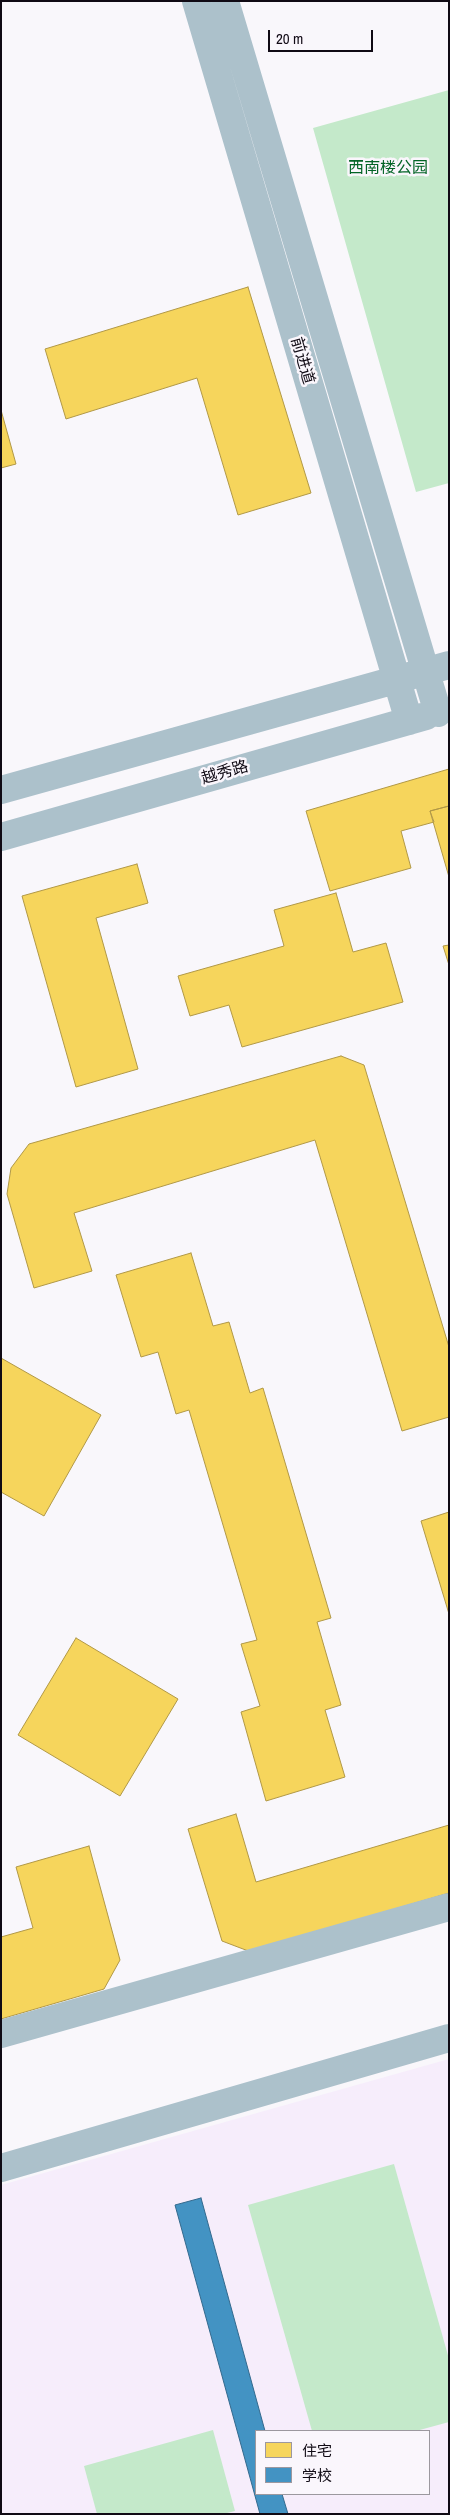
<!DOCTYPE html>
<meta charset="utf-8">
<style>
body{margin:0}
#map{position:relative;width:450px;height:2515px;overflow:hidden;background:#f9f7fb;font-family:"Archivo Narrow","Noto Sans SC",sans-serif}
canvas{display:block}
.frame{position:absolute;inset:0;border:2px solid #100a14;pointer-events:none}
.legend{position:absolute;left:255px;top:2430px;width:175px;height:65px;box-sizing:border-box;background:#faf6fc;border:1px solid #9c989f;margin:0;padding:6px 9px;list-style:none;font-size:15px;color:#100a14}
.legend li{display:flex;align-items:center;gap:10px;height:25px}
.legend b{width:25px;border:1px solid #9c989f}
.scale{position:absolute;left:268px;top:30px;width:105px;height:22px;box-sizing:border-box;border:2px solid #100a14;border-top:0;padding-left:6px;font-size:15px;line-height:18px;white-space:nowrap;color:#100a14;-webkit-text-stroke:4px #faf6fc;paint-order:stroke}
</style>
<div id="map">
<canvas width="450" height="2515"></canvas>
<div class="frame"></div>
<ul class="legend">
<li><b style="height:14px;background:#f6d55c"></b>住宅</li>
<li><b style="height:14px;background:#4393c3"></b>学校</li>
</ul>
<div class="scale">20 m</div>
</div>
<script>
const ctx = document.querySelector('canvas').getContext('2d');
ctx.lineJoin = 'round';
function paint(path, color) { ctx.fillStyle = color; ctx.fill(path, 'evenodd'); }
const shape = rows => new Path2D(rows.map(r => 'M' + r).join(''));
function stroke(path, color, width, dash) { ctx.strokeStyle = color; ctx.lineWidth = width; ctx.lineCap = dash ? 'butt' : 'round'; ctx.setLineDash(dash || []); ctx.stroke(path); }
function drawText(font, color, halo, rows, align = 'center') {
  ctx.font = font + ' "Archivo Narrow","Noto Sans SC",sans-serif'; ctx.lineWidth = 5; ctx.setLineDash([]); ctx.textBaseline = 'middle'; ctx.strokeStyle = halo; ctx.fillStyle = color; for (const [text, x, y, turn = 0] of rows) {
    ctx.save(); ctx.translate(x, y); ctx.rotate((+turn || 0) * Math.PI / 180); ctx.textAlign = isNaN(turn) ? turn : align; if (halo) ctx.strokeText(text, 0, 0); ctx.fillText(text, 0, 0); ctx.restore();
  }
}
const built = shape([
 [449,2059,449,2514,1,2514,1,2185],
 [256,2431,429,2431,429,2494,256,2494]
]);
const green = shape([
 [449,90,449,483,416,492,313,128],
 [394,2164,449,2359,449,2422,416,2431,312,2431,248,2205],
 [213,2430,235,2511,223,2514,97,2514,84,2466]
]);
const homes = shape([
 [248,287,311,493,238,515,197,378,66,419,45,349,248,287],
 [1,410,16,464,1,468,1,410],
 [449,769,449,806,430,811,434,822,401,831,411,868,330,891,306,811,449,769],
 [449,806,449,877,430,811,449,806],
 [137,864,148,903,96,918,138,1069,76,1087,22,896,137,864],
 [336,893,353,952,386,943,403,1002,242,1047,229,1005,190,1016,178,976,284,946,274,910,336,893],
 [449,945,449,965,443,946,449,945],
 [341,1056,364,1065,449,1347,449,1417,402,1431,315,1140,74,1213,92,1271,34,1288,7,1194,11,1168,29,1144,341,1056],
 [191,1253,213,1326,229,1322,250,1393,263,1388,331,1618,317,1622,341,1705,325,1710,345,1777,266,1801,241,1712,260,1706,241,1644,257,1640,189,1410,176,1414,158,1352,141,1357,116,1275,191,1253],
 [1,1358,101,1415,44,1516,1,1492,1,1358],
 [449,1512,449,1614,421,1521,449,1512],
 [76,1638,178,1699,120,1796,18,1735,76,1638],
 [236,1814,256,1882,449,1825,449,1893,251,1952,222,1941,188,1829,236,1814],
 [89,1846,120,1960,104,1989,1,2019,1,1937,33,1928,16,1867,89,1846]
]);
const schools = shape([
 [201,2198,265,2431,256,2431,256,2494,282,2494,288,2514,260,2514,175,2205,201,2198]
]);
const minor = shape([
 [196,1,409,721],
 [225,1,438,713],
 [1,790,449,665],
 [1,837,426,716],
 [1,2034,449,1907],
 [1,2168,449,2038]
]);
const parkNames = [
 ["西南楼公园",388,169]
];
const streetNames = [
 ["前进道",302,361,74],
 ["越秀路",225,773,-16]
];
paint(built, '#f6edfb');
paint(green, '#c4e9ca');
paint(homes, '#f6d55c');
stroke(homes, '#b19846', 1);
paint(schools, '#4393c3');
stroke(schools, '#346a8e', 1);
stroke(minor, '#acc1cb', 28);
drawText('16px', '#036426', '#faf6fc', parkNames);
drawText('16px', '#100a14', '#faf6fc', streetNames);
</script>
